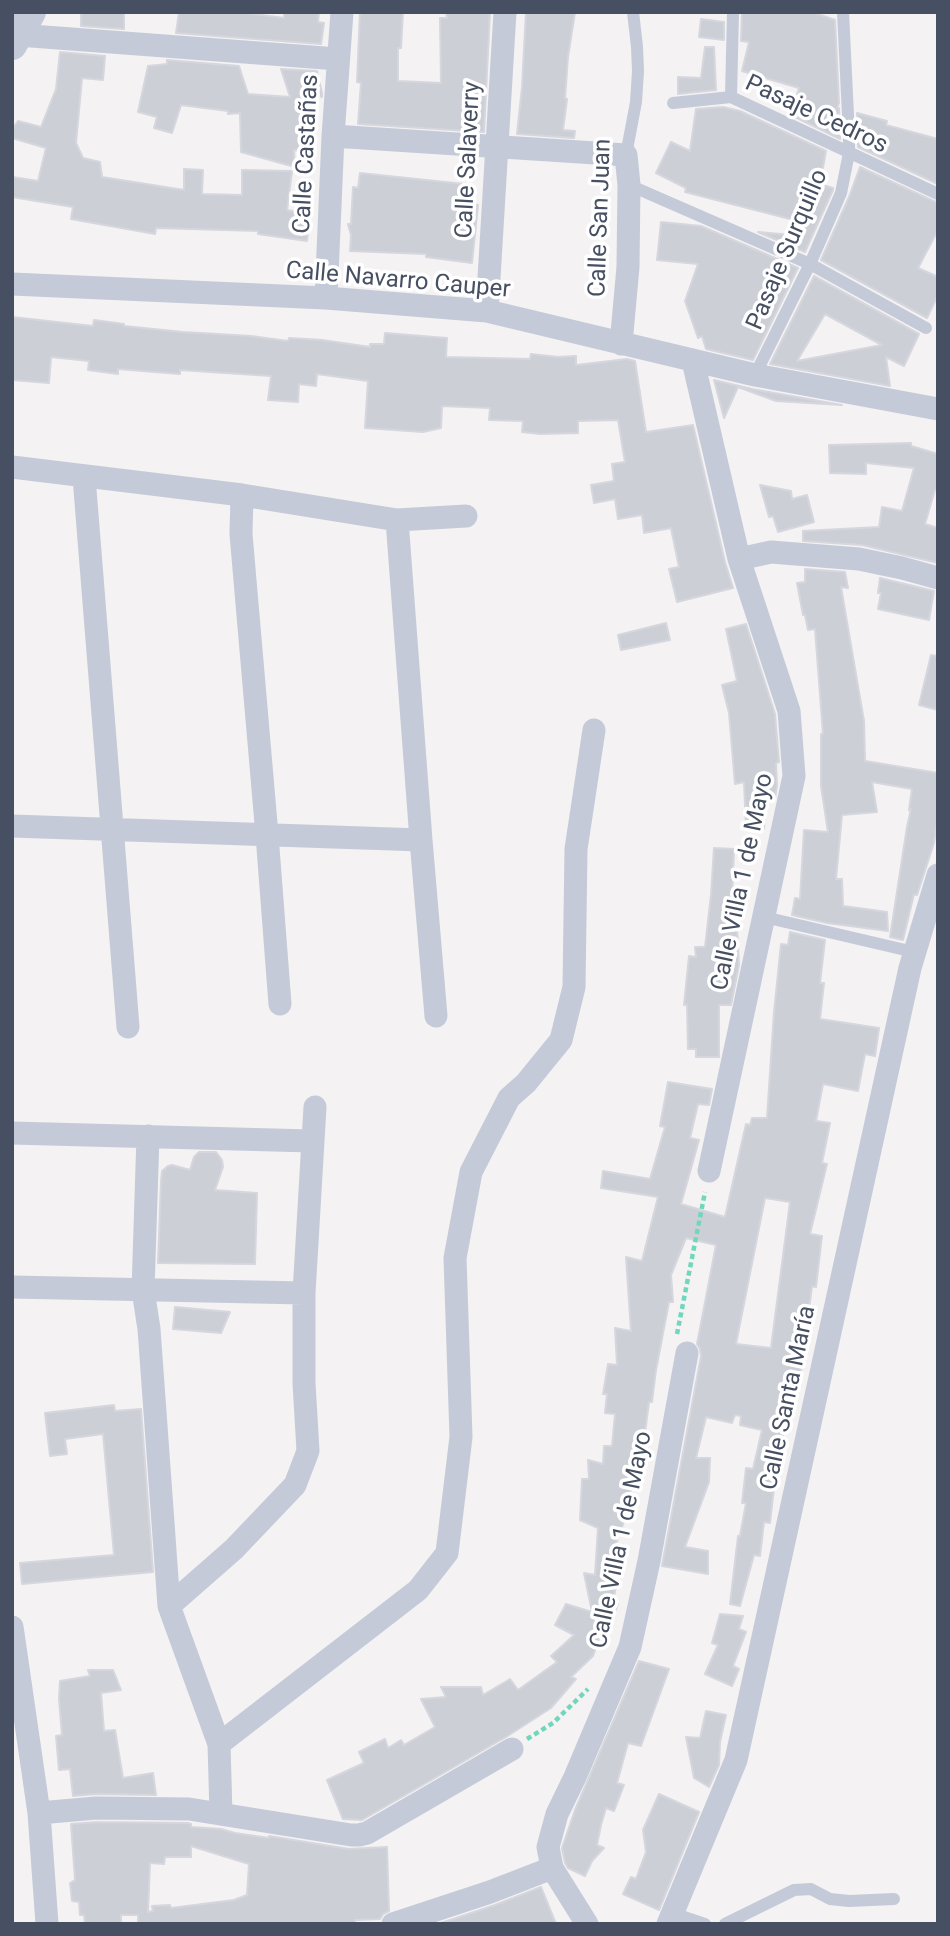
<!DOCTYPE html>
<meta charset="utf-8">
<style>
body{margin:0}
#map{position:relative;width:950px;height:1936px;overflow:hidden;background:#f4f2f2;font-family:Roboto,sans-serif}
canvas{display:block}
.frame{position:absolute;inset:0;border:14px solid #474f62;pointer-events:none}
</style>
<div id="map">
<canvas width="950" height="1936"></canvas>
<div class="frame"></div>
</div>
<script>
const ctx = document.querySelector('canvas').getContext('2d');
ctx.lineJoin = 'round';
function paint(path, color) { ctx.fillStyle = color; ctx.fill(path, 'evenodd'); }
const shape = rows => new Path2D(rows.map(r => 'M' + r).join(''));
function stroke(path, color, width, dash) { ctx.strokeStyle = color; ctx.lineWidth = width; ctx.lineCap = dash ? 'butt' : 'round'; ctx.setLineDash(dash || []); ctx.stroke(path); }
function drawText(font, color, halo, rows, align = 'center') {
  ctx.font = font + ' Roboto,sans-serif'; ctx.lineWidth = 7; ctx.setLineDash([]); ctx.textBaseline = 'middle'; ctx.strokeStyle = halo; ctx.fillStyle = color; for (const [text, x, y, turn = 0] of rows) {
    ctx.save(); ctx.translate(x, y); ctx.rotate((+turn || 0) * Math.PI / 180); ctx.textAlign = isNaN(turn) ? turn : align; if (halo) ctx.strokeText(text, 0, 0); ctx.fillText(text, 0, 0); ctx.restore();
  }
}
const building = shape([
 [81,12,124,12,124,29,81,26,81,12],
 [179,12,238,12,284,18,284,12,319,12,318,22,324,23,321,44,176,33,179,12],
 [360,12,403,12,401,48,398,48,398,81,441,83,440,18,447,18,446,12,490,12,484,132,358,124,361,83,357,82,360,12],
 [526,12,575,12,568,57,565,98,567,99,563,130,575,131,574,138,517,134,522,87,526,12],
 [742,12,812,12,835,20,839,103,837,108,839,108,840,139,791,115,799,88,742,71,749,42,741,41,742,12],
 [701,19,724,22,724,40,699,37,701,19],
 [705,47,714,47,716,90,678,94,678,77,701,78,705,47],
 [60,52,105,56,103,80,82,78,76,143,83,158,100,162,102,177,184,190,184,169,203,170,202,194,242,195,242,170,292,171,287,210,310,214,307,241,258,234,258,231,156,228,155,234,71,219,73,207,12,197,12,177,38,181,46,148,12,138,12,129,18,121,41,127,56,89,60,52],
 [167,60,239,66,248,94,290,97,281,69,317,71,322,93,322,97,317,95,314,151,294,150,295,167,241,152,240,113,228,114,228,111,181,105,172,133,154,128,157,117,138,112,148,66,167,64,167,60],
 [723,107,740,111,826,151,820,184,833,188,833,190,805,252,758,232,791,235,794,220,685,192,686,188,656,173,671,142,690,151,696,109,723,107],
 [857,113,887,121,886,125,938,139,938,184,858,147,857,113],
 [860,167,938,203,938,230,918,268,938,277,938,295,927,318,821,260,849,197,860,167],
 [360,173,464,184,457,201,478,205,472,263,426,257,426,254,350,251,351,235,348,224,351,224,353,187,358,188,360,173],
 [661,222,701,226,798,268,753,360,706,349,702,336,698,338,685,301,698,264,657,260,661,222],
 [814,276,919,334,904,366,886,357,890,386,770,364,814,276],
 [825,314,882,345,797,361,825,314],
 [12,317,93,326,94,320,124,324,124,326,183,332,251,336,288,341,289,338,322,340,370,347,370,344,384,344,385,333,447,338,446,357,530,359,531,354,558,357,576,356,576,365,627,359,635,361,646,432,693,425,725,562,733,588,677,602,669,569,679,567,671,528,644,533,642,515,618,519,615,499,594,503,591,485,614,481,612,464,625,462,618,420,578,421,578,433,540,434,522,432,523,421,489,420,490,408,442,406,441,428,423,432,365,428,368,381,317,374,316,386,299,384,298,402,268,400,271,376,180,370,180,374,118,369,118,374,88,370,89,361,51,357,49,383,12,380,12,317],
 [714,380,752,389,842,405,776,401,738,387,724,418,714,380],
 [911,443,911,446,938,454,938,490,935,490,925,524,938,528,938,563,862,545,803,541,803,531,879,527,882,507,902,511,914,468,866,463,866,474,830,473,829,445,911,443],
 [760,485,791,491,792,499,807,495,814,522,778,532,773,516,769,517,760,485],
 [805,569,845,572,848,588,841,587,864,721,865,761,938,773,938,817,934,843,917,895,914,894,903,940,890,937,907,827,911,809,909,810,912,789,872,782,877,812,842,815,836,879,842,879,843,906,887,912,888,931,827,923,792,915,795,898,800,899,804,830,828,832,821,786,821,734,823,734,815,629,808,630,805,615,803,615,797,583,805,582,805,569],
 [880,578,934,591,929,620,878,609,881,593,878,593,880,578],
 [666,623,670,640,621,650,618,635,666,623],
 [746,624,775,714,779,762,776,763,777,786,775,798,766,798,764,829,746,828,744,782,735,784,729,713,722,685,737,681,726,629,746,624],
 [931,655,938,656,938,710,919,705,931,655],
 [714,848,734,849,731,927,737,928,739,965,731,1005,719,1005,719,1057,696,1057,696,1049,688,1049,687,1005,684,1005,689,956,696,957,695,947,705,947,711,895,714,848],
 [790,932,825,940,820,983,824,983,820,1019,879,1028,875,1056,865,1054,858,1091,823,1084,816,1121,830,1123,822,1163,827,1164,810,1234,822,1236,816,1287,812,1286,800,1379,797,1379,793,1400,790,1400,776,1470,770,1523,764,1522,760,1556,754,1555,740,1606,730,1604,738,1536,740,1536,746,1503,742,1503,746,1468,753,1469,762,1430,740,1425,741,1416,735,1415,732,1423,706,1417,696,1458,710,1458,709,1482,685,1547,708,1551,708,1574,662,1566,701,1356,700,1349,697,1344,716,1245,686,1238,671,1275,673,1302,669,1302,656,1370,652,1402,649,1402,643,1448,647,1448,643,1480,627,1494,625,1519,604,1577,617,1581,613,1602,618,1604,612,1620,606,1618,593,1656,571,1677,576,1679,551,1708,506,1737,362,1820,343,1819,327,1780,364,1763,359,1752,385,1739,388,1748,401,1740,404,1745,435,1727,421,1699,446,1697,441,1687,481,1687,483,1695,510,1679,518,1690,557,1662,551,1656,574,1635,555,1625,566,1604,592,1612,584,1573,595,1575,598,1528,580,1520,582,1479,589,1479,588,1460,603,1464,604,1446,612,1446,615,1414,605,1413,607,1394,603,1394,608,1364,617,1365,615,1328,631,1331,626,1257,642,1261,658,1197,601,1188,603,1171,650,1179,665,1127,660,1126,668,1082,712,1089,709,1105,698,1104,690,1138,699,1140,681,1204,725,1217,746,1124,750,1125,752,1118,767,1118,774,1012,781,944,788,945,790,932],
 [765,1198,790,1202,771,1348,736,1344,765,1198],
 [199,1152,216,1152,222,1160,223,1167,215,1190,257,1193,255,1264,158,1263,161,1181,162,1171,168,1166,172,1165,190,1170,194,1157,199,1152],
 [175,1307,230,1312,221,1333,173,1329,175,1307],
 [114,1405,115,1411,141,1409,153,1572,22,1584,20,1563,114,1555,103,1434,65,1439,67,1454,50,1456,45,1413,114,1405],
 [720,1614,743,1616,739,1629,746,1632,733,1666,739,1669,732,1686,705,1674,718,1645,712,1643,720,1614],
 [639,1661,669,1669,641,1746,628,1743,617,1783,624,1785,614,1811,606,1808,601,1825,597,1845,604,1848,592,1861,585,1876,568,1868,565,1863,562,1848,575,1810,639,1661],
 [88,1670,113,1670,121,1690,101,1693,104,1731,115,1730,123,1778,153,1773,156,1795,96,1794,73,1796,70,1769,59,1770,56,1736,62,1735,59,1699,60,1681,90,1676,88,1670],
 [706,1711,726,1715,720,1742,719,1765,709,1787,694,1778,686,1737,700,1738,706,1711],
 [659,1794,699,1812,659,1910,623,1894,631,1877,636,1879,646,1852,643,1830,659,1794],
 [97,1822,188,1823,191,1824,191,1827,221,1829,235,1833,269,1838,269,1836,349,1849,387,1847,389,1911,383,1914,380,1919,355,1920,355,1924,138,1924,138,1915,121,1915,121,1924,85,1924,84,1915,80,1915,79,1902,72,1901,70,1883,75,1880,71,1824,97,1822],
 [191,1846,249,1864,247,1895,234,1900,171,1908,170,1905,152,1906,153,1911,148,1912,150,1863,164,1864,165,1857,191,1857,191,1846],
 [541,1887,556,1924,438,1924,495,1905,541,1887]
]);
const path = shape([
 [677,1334,705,1192],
 [527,1739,553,1723,588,1689]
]);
const service = shape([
 [731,97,733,12],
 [673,103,731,97,938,194],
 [626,155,636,102,638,71,637,47,633,12],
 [629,185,810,264,926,328],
 [755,375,810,264,841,193,849,153,849,136,843,12],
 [764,917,914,952],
 [672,1913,705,1924],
 [725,1924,794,1890,811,1889,830,1899,849,1901,894,1899]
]);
const minor = shape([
 [18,35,338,59],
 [333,136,626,155,629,185,628,267,621,344],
 [12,284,326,298,487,311,755,375,938,409],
 [326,298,333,136,342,12],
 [487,311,505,12],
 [693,361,739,559,789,711,794,776,709,1171],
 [12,467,242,495,397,520,466,516],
 [84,477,128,1027],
 [242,495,241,534,267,835,280,1004],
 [397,520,421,840,436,1016],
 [739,559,771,552,859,559,902,568,938,578],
 [12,826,421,840],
 [12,1133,311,1141],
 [148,1136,143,1290,149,1329,169,1606,219,1744,221,1814],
 [12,1287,304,1293],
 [169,1606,234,1549,295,1485,308,1451,304,1383,304,1293,315,1107],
 [12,1627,39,1813,47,1924],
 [219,1744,418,1590,447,1553,461,1437,455,1258,471,1172,509,1098,526,1083,561,1040,574,987,576,849,594,730],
 [39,1813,96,1808,189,1809,351,1835,359,1835,367,1833,512,1749],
 [393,1924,490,1892,552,1868],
 [587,1924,552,1868,548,1847,557,1814,575,1777,630,1647,649,1561,687,1353],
 [668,1924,736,1760,910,968,938,875]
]);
const tertiary = shape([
 [12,45,31,12]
]);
const streetNames = [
 ["Pasaje Cedros",816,115,25],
 ["Calle Castañas",307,154,-87],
 ["Calle Salaverry",469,160,-87],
 ["Calle San Juan",601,218,-88],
 ["Pasaje Surquillo",788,250,-67],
 ["Calle Navarro Cauper",398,281,5],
 ["Calle Villa 1 de Mayo",743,882,-78],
 ["Calle Santa María",789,1398,-78],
 ["Calle Villa 1 de Mayo",622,1540,-78]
];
paint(building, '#cdcfd7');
stroke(building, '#d5d6de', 2);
stroke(path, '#70d7bd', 4.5, [5, 3.5]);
stroke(service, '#c4cad8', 12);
stroke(minor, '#c4cad8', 23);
stroke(tertiary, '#c4cad8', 30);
drawText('24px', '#474f62', '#fff', streetNames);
</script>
